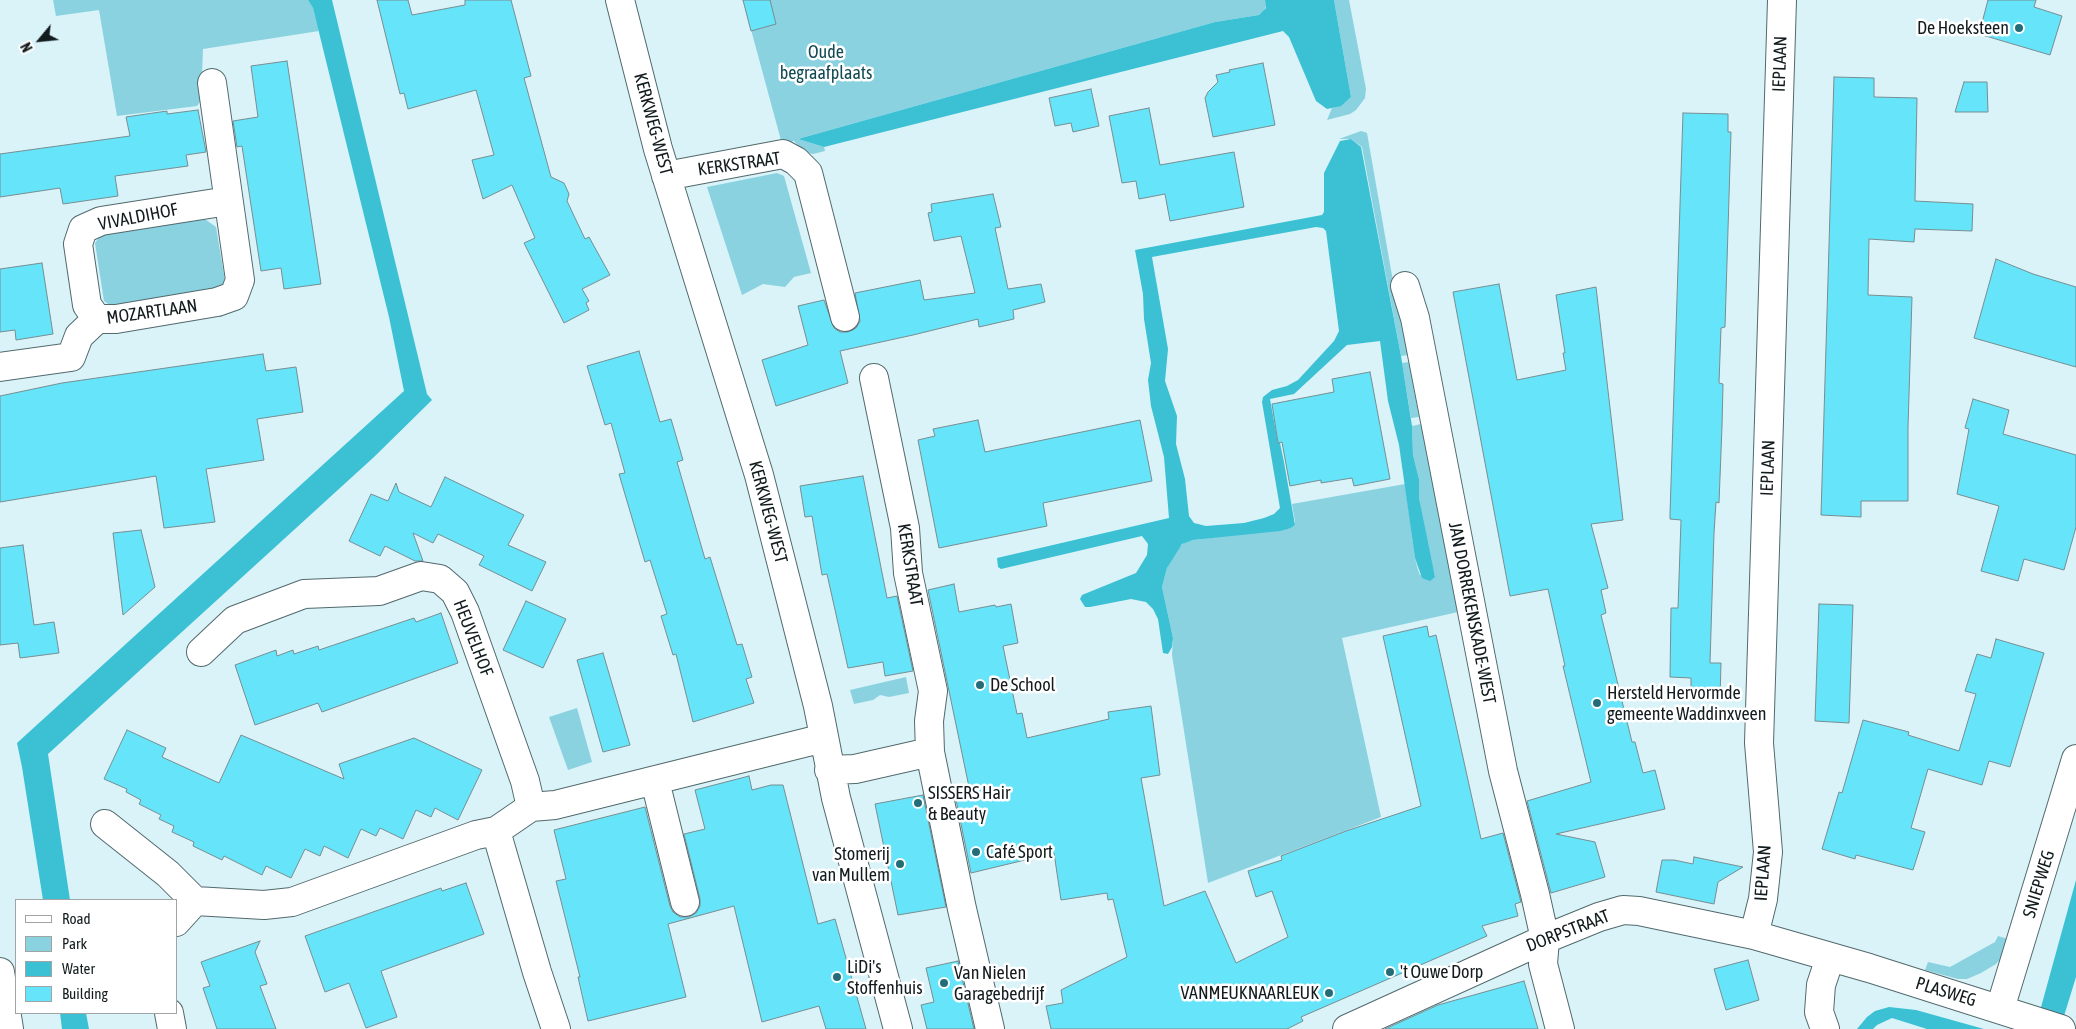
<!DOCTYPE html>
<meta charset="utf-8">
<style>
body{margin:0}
#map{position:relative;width:2076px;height:1029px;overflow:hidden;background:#d9f3f8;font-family:"Asap Condensed",sans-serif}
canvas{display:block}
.legend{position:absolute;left:15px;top:899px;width:162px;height:115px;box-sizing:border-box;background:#fff;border:1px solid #a0a4a5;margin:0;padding:6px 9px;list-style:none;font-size:15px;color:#121b1d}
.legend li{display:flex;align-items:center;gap:10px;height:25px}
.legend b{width:25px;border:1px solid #a0a4a5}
.north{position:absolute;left:15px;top:15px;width:50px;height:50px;-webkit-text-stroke:4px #fff;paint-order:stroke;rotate:242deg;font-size:14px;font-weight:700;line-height:20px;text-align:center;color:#121b1d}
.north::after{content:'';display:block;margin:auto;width:18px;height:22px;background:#121b1d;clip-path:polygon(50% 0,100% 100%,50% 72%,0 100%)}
</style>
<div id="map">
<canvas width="2076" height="1029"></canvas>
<ul class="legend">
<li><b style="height:6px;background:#fff"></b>Road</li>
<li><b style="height:14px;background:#8ad2e0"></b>Park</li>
<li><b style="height:14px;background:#3bc0d4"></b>Water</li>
<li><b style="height:14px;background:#66e4f9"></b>Building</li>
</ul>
<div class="north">N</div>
</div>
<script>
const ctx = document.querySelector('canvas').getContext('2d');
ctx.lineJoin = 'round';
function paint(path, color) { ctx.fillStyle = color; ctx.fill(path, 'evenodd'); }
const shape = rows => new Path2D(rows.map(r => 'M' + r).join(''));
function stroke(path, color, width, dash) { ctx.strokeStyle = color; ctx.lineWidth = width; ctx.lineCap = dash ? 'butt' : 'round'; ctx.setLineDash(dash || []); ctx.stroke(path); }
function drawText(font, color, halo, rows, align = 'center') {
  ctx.font = font + ' "Asap Condensed",sans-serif'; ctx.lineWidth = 5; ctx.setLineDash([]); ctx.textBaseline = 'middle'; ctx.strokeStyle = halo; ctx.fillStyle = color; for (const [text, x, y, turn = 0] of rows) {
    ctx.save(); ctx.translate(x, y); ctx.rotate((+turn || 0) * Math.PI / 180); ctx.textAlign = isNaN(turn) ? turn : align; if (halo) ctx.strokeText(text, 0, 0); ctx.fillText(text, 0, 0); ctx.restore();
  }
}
const green = shape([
 [53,0,308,0,313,8,319,31,203,49,201,100,197,106,117,116,99,10,56,16],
 [743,0,1265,0,1266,6,1264,11,1259,15,1215,22,798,139,824,147,825,151,813,154,804,152,794,141,782,144],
 [1334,0,1349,0,1366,89,1365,98,1356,110,1350,114,1327,120,1332,108,1341,105,1351,97],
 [1361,131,1367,133,1394,287,1408,355,1401,356,1362,147,1351,139,1339,139],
 [777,173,784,176,811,273,794,277,785,287,763,284,742,295,707,187],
 [202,217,216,227,225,281,215,293,115,309,104,301,95,243,103,232],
 [1409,362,1419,417,1411,418,1402,363],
 [1421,424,1458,612,1342,638,1381,817,1208,883,1172,655,1173,638,1162,587,1167,568,1176,550,1186,541,1291,528,1295,525,1295,521,1292,504,1405,484,1415,558,1418,570,1420,575,1435,577,1426,540,1419,498,1419,479,1413,455,1412,426],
 [906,677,909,693,889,697,880,695,873,700,854,704,850,690],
 [577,708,592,762,568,770,549,717],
 [1998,936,2008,939,2004,955,1996,964,1981,973,1967,979,1958,979,1925,970,1928,962,1950,967,1995,942]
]);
const water = shape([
 [308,0,332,0,427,394,432,400,374,457,48,754,70,900,43,900,22,767,17,743,404,391,389,317,313,8],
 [1265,0,1334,0,1351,97,1341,106,1327,109,1316,101,1289,37,1283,31,824,147,798,139,1215,22,1259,15,1266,8],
 [1351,139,1361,147,1401,356,1412,426,1413,455,1419,479,1419,498,1435,577,1430,581,1422,578,1415,558,1399,445,1388,401,1380,341,1347,345,1294,394,1270,399,1278,443,1280,443,1284,462,1295,525,1291,528,1280,531,1193,540,1182,544,1167,568,1162,587,1173,638,1172,647,1168,654,1163,653,1158,619,1153,609,1146,602,1131,599,1090,607,1085,607,1080,599,1082,595,1136,573,1147,555,1148,544,1142,536,1001,569,998,567,997,558,1169,518,1164,457,1151,406,1148,380,1151,363,1144,319,1143,294,1135,250,1322,215,1324,212,1324,173,1340,141],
 [1316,227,1323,228,1326,231,1339,331,1334,341,1298,380,1287,386,1272,390,1263,397,1262,402,1280,508,1274,514,1264,518,1244,523,1206,526,1194,523,1189,516,1185,479,1176,444,1177,416,1165,381,1168,349,1152,257],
 [2076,880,2076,977,2060,1029,2035,1029],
 [1889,1007,1916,1010,1984,1029,1927,1029,1892,1018,1877,1025,1873,1029,1857,1029,1867,1017,1875,1011],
 [60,1013,86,1013,89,1029,62,1029]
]);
const building = shape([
 [377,0,408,0,412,15,465,5,465,0,511,0,531,76,524,78,551,177,564,183,569,194,567,201,585,239,589,237,610,275,582,289,589,301,586,303,589,310,564,323,524,243,535,238,512,185,483,199,472,160,494,155,476,90,408,109,404,93,400,94,377,0],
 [743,0,770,0,776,24,751,31,743,0],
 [1988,0,2036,0,2034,7,2062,16,2050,55,1979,34,1988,0],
 [287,61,321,284,284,289,281,268,261,271,242,146,237,147,233,121,258,117,251,66,287,61],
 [1263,63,1275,125,1213,137,1205,98,1208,92,1218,82,1216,75,1230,72,1229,70,1263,63],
 [1834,77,1874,78,1874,97,1917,98,1915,201,1973,204,1972,231,1915,229,1914,242,1869,239,1868,295,1912,297,1908,428,1908,501,1861,501,1861,517,1821,515,1834,77],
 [1964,82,1987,82,1988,112,1955,112,1964,82],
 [1091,89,1099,126,1073,132,1071,123,1055,126,1049,98,1091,89],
 [1149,108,1160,165,1234,152,1244,207,1170,221,1165,194,1139,199,1136,181,1122,183,1109,116,1149,108],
 [198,110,206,152,186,155,188,166,115,176,118,196,63,204,60,188,0,197,0,154,130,136,126,117,167,111,167,114,198,110],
 [1683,113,1728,114,1728,132,1731,132,1725,327,1721,328,1719,383,1723,384,1722,426,1719,503,1716,502,1714,533,1710,663,1721,663,1720,699,1691,699,1691,678,1670,677,1671,608,1678,608,1681,520,1670,519,1670,514,1683,113],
 [993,194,1001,227,995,228,1008,289,1041,284,1045,302,1013,310,1014,319,979,327,978,319,913,335,840,351,848,383,776,406,762,360,808,345,798,306,824,300,834,328,840,332,848,332,856,328,860,321,855,293,920,280,924,300,975,293,961,236,934,241,928,213,932,212,931,204,993,194],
 [1996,259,2033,274,2076,287,2076,367,1974,338,1996,259],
 [42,263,53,334,16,340,15,330,0,332,0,269,42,263],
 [1499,284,1517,380,1566,370,1563,353,1565,353,1556,295,1596,287,1623,520,1591,524,1608,588,1601,590,1606,613,1601,615,1632,742,1635,742,1643,773,1655,770,1665,809,1556,834,1595,842,1605,877,1551,893,1527,801,1591,782,1563,666,1565,666,1548,589,1510,596,1453,292,1499,284],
 [639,351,660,422,671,419,683,460,677,462,705,559,710,557,737,645,742,644,752,677,746,679,754,703,693,722,676,654,673,655,661,616,667,614,650,560,645,562,619,474,625,473,611,423,605,425,587,366,639,351],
 [263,354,266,371,296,367,303,412,257,419,264,460,206,469,215,522,164,528,156,476,0,502,0,396,62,383,263,354],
 [1370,372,1390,479,1354,486,1352,478,1321,483,1321,480,1290,486,1282,442,1278,443,1272,404,1334,392,1332,379,1370,372],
 [1973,399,2009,410,2003,434,2076,455,2076,527,2064,570,2024,559,2018,581,1981,571,1999,506,1957,494,1969,429,1965,428,1973,399],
 [978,420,985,452,1140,420,1152,481,1043,503,1047,526,939,548,918,440,935,436,933,429,978,420],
 [863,476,887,598,897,596,913,671,885,676,883,662,848,668,827,574,822,575,812,516,805,517,800,486,863,476],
 [445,477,524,515,508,545,546,562,532,591,479,565,484,556,438,534,433,543,413,533,423,561,415,561,385,546,380,556,349,541,371,494,388,501,396,483,399,492,431,507,445,477],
 [141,530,155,587,123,615,113,533,141,530],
 [23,545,34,625,54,622,59,653,20,658,18,643,0,645,0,548,23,545],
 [954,584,959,612,995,605,996,607,1011,604,1018,643,1003,646,1017,714,1022,713,1027,738,1109,719,1108,712,1151,706,1160,775,1141,778,1164,906,1205,891,1236,963,1288,937,1272,891,1256,897,1248,871,1282,860,1281,856,1346,831,1421,806,1383,636,1427,626,1429,637,1436,635,1481,839,1503,833,1521,902,1515,904,1518,916,1482,926,1487,936,1301,1017,1303,1021,1287,1029,1051,1029,1046,1006,1063,1003,1061,990,1127,957,1113,899,1108,900,1107,893,1061,900,1054,853,971,873,954,790,969,787,928,590,954,584],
 [526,601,566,619,543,668,503,650,526,601],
 [1819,604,1853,605,1849,723,1815,721,1819,604],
 [441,613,458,663,322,712,318,703,255,725,235,665,276,650,277,656,293,650,294,654,318,646,319,650,414,618,416,622,441,613],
 [1996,639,2044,653,2010,767,1989,761,1982,785,1928,769,1911,828,1925,832,1913,870,1856,855,1855,859,1822,849,1839,792,1842,793,1863,720,1909,732,1908,735,1959,751,1976,694,1965,691,1977,654,1991,658,1996,639],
 [603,653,630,745,603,752,577,660,603,653],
 [127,730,166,748,162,757,219,783,241,735,344,779,339,764,414,738,482,770,458,820,435,808,431,817,416,810,403,839,380,828,376,836,361,829,348,858,324,846,320,856,305,849,291,878,266,866,262,875,224,856,222,860,193,846,194,842,172,832,174,826,159,819,161,815,139,804,141,800,126,792,127,789,104,779,127,730],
 [749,776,752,790,771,785,783,785,818,924,835,919,866,1029,826,1029,819,1006,762,1022,734,906,668,924,686,997,588,1021,578,977,580,977,556,881,566,879,554,830,645,807,670,906,673,912,680,917,689,917,696,913,700,906,700,899,684,834,705,829,695,790,749,776],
 [923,795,946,907,898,915,875,804,923,795],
 [1694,857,1743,867,1718,882,1714,904,1656,892,1662,860,1674,860,1693,864,1694,857],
 [466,883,484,934,381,971,397,1017,366,1028,349,983,325,992,305,936,441,888,442,891,466,883],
 [260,941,255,952,267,984,260,986,276,1029,217,1029,203,988,210,986,201,962,260,941],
 [1748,960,1759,1000,1726,1010,1714,969,1748,960],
 [958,961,974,1029,927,1029,921,1005,934,1002,926,968,958,961],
 [1524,981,1538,1029,1385,1029,1438,1005,1524,981]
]);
const minor = shape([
 [620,0,658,149,759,475,818,706,836,798,898,1029],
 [666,176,783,154,796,161,808,173,845,317],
 [1405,286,1415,318,1503,771,1535,894,1545,939,1543,964,1560,1029],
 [97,319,87,305,78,244,83,229,101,221,228,201],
 [0,367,71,357,79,336,97,319,116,319,217,302,234,296,240,280,212,83],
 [874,378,905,528,908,573,933,691,929,721,930,752,962,909,990,1029],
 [201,652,235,620,304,594,379,591,421,576,440,579,455,592,465,612,525,781,531,807],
 [829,770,855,769,930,752],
 [655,781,685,902],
 [105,824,168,874,195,901,264,905,292,902,476,835,496,831,531,807,555,805,824,738],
 [496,831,537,972,556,1029],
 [176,922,195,901],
 [1754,935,1763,899,1768,852,1759,743,1782,0],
 [0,972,9,1029],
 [2000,1009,2076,759],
 [169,1013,172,1029],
 [1347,1029,1545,939,1599,917,1623,910,1639,911,1754,935,1869,968,2061,1029],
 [1825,1029,1819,1012,1821,985,1830,958]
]);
const markers = [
 [2019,28,5,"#246c78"],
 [980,685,5,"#246c78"],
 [1597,703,5,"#246c78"],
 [918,803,5,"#246c78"],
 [976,852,5,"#246c78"],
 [900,864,5,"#246c78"],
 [1390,972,5,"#246c78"],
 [837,977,5,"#246c78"],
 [944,983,5,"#246c78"],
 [1329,993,5,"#246c78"]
];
const poiNames = [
 ["De Hoeksteen",2009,28,"right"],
 ["De School",990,685],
 ["Hersteld Hervormde",1607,693],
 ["gemeente Waddinxveen",1607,714],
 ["SISSERS Hair",928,793],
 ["& Beauty",928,814],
 ["Café Sport",986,852],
 ["Stomerij",890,854,"right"],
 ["van Mullem",890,875,"right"],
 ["LiDi's",847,967],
 ["Stoffenhuis",847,988],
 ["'t Ouwe Dorp",1400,972],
 ["Van Nielen",954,973],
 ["Garagebedrijf",954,994],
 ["VANMEUKNAARLEUK",1319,993,"right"]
];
const parkNames = [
 ["Oude",826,52],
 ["begraafplaats",826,73]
];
const streetNames = [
 ["IEPLAAN",1780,64,-88],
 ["KERKWEG-WEST",653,124,75],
 ["KERKSTRAAT",739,164,-8],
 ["VIVALDIHOF",138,217,-11],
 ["MOZARTLAAN",152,312,-8],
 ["IEPLAAN",1768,468,-88],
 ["KERKWEG-WEST",768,512,75],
 ["KERKSTRAAT",910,565,81],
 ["JAN DORREKENSKADE-WEST",1472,613,79],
 ["HEUVELHOF",473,638,69],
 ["IEPLAAN",1763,873,-86],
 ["SNIEPWEG",2039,884,-73],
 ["DORPSTRAAT",1568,931,-21],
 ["PLASWEG",1946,992,17]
];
paint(green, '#8ad2e0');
paint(water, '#3bc0d4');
paint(building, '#66e4f9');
stroke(building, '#768e92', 1);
stroke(minor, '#52696d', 30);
stroke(minor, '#fff', 28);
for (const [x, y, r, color] of markers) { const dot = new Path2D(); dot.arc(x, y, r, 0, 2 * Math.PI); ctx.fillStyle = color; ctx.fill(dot); stroke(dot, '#fff', 2); }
drawText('18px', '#121b1d', '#fff', poiNames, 'left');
drawText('18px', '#114a53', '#fff', parkNames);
drawText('18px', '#121b1d', '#fff', streetNames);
</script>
